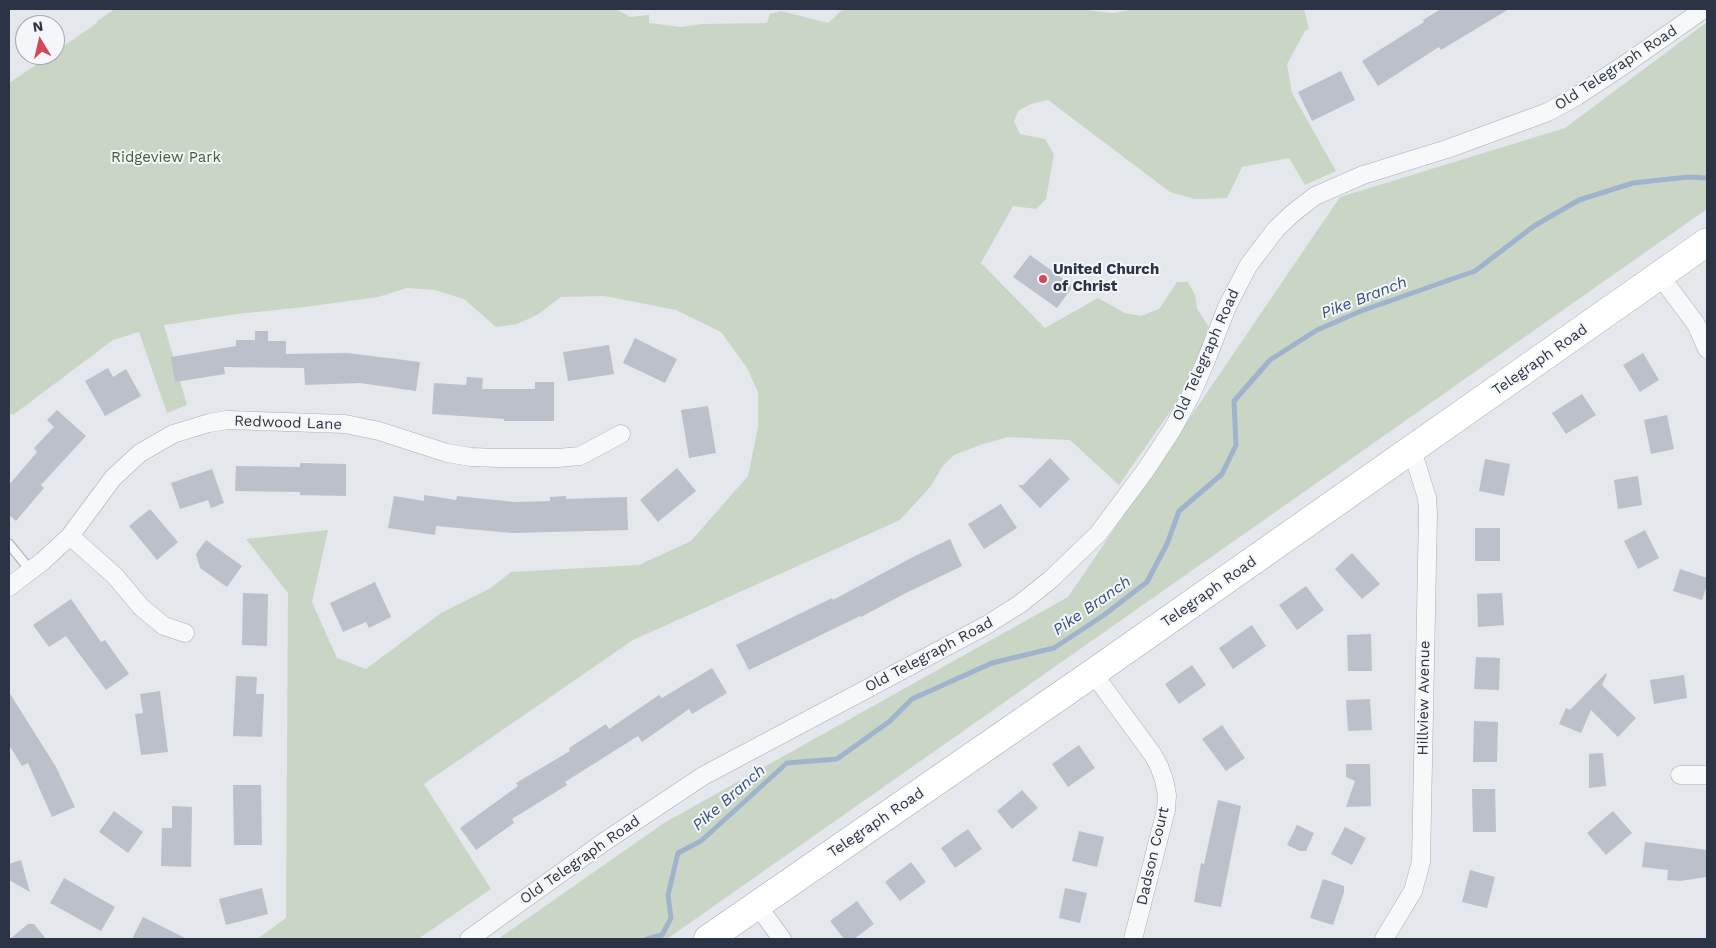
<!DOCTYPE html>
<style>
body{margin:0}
#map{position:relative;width:1716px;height:948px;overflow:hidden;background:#e4e7ec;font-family:"Work Sans",sans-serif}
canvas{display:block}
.frame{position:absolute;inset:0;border:10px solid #2b3445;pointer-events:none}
.north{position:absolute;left:15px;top:15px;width:50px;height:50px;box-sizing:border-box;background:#f4f6f9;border:1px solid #a4a8b1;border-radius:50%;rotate:351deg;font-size:14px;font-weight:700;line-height:20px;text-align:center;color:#2b3445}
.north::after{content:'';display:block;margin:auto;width:18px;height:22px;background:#d1495b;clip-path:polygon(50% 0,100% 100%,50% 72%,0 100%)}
</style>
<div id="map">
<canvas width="1716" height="948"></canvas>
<div class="frame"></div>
<div class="north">N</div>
</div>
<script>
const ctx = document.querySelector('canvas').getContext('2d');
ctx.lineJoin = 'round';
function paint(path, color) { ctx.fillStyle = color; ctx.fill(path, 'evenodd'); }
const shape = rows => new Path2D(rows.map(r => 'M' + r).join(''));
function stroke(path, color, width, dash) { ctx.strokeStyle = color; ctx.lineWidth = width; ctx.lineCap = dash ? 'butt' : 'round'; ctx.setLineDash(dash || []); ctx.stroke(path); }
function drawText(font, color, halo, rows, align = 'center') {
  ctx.font = font + ' "Work Sans",sans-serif'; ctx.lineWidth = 4; ctx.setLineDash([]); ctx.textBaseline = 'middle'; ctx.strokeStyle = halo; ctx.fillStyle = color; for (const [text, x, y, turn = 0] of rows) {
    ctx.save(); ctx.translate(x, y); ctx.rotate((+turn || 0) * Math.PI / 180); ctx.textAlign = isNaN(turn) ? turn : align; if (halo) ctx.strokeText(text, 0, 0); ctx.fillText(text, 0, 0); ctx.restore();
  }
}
const green = shape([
 [115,9,616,9,630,17,649,15,649,23,681,27,702,24,767,23,770,14,781,11,828,23,841,11,848,9,1077,9,1113,13,1136,9,1304,9,1309,29,1305,31,1287,64,1292,93,1336,171,1305,185,1289,158,1242,167,1227,198,1195,199,1170,192,1048,100,1031,104,1018,111,1014,122,1020,134,1045,139,1054,154,1046,199,1036,209,1013,206,981,263,1045,328,1098,298,1125,313,1141,316,1159,309,1177,282,1188,282,1195,295,1197,309,1209,327,1186,389,1119,485,1070,440,1008,437,983,444,954,455,942,467,931,486,900,520,633,640,424,784,491,889,418,939,257,939,286,918,288,593,246,539,328,530,312,602,337,658,366,669,441,613,491,588,511,572,639,565,691,541,748,476,758,427,758,392,747,368,721,332,676,310,604,296,561,297,537,315,517,324,496,327,464,299,435,290,407,288,378,297,305,307,237,314,164,325,187,405,167,413,139,332,113,340,13,415,9,412,9,83,51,55,55,55,55,52,97,23,97,21],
 [1707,22,1707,209,667,939,498,939,664,823,1068,597,1340,197,1565,128]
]);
const stream = shape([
 [647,939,662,935,671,918,668,895,678,853,701,841,787,763,837,759,890,721,912,699,992,663,1054,648,1104,615,1147,582,1167,544,1179,511,1222,474,1236,445,1234,401,1270,360,1317,330,1361,311,1475,271,1534,226,1579,200,1633,183,1688,177,1707,178]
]);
const building = shape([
 [1441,9,1509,9,1441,50,1439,47,1378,86,1362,61,1424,22,1423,20],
 [1341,71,1355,100,1312,121,1298,92],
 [1030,255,1073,286,1057,308,1013,277],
 [255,331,268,331,268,341,286,341,286,354,347,353,420,362,416,391,360,383,305,385,304,368,224,367,225,374,175,382,171,357,236,346,236,340,255,340],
 [635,338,677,359,665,383,623,363],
 [609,345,614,374,568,381,563,352],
 [1643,353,1659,380,1640,392,1623,365],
 [108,368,113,377,126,369,141,396,105,416,85,381],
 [467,377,483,378,482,389,535,389,535,382,554,382,554,421,504,421,504,419,432,414,434,383,466,385],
 [1582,394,1596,415,1566,434,1552,413],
 [708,406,716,453,689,458,681,410],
 [57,410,86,436,41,485,44,488,16,521,9,515,9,485,37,452,34,448,54,427,47,420],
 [1667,415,1674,449,1651,454,1644,420],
 [1050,458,1070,479,1040,508,1018,485,1023,485],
 [1485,459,1510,464,1504,496,1479,491],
 [300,463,346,464,346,496,300,495,300,492,235,491,236,466,300,467],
 [677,468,696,491,658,522,640,500],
 [212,469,224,503,211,508,208,500,180,509,171,483],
 [1638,476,1642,505,1618,509,1614,480],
 [424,495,456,500,457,496,515,502,550,501,550,497,566,496,566,499,627,497,628,530,512,533,436,526,435,535,388,528,394,496,424,501],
 [1001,504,1017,528,984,549,968,524],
 [150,509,178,542,157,560,129,526],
 [1475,528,1500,528,1500,561,1475,561],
 [1645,530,1659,558,1638,569,1624,541],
 [950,539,962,566,904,594,861,617,860,616,749,670,736,645,832,598,833,600,911,558],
 [206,540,242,566,227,587,200,568,196,554],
 [1352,553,1380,584,1362,599,1335,569],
 [1680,569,1707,578,1707,585,1702,600,1673,591],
 [375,582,391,617,369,628,366,622,343,632,330,603],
 [1306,586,1324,610,1297,630,1279,605],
 [243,593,268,594,267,646,242,645],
 [1502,593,1504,625,1478,627,1477,594],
 [71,599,101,642,105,640,129,674,106,690,66,636,49,647,33,625],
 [1252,625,1266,646,1233,669,1219,648],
 [1371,634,1372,671,1348,671,1347,635],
 [1476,657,1500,658,1499,690,1474,689],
 [1192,665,1206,685,1179,704,1165,684],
 [712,668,727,693,692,714,689,709,642,742,638,736,565,782,567,785,512,819,514,823,476,850,460,828,518,786,516,783,570,751,569,748,606,724,609,729,659,695,662,698],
 [1605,674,1607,674,1602,685,1636,718,1618,737,1591,710,1581,733,1559,724,1566,708,1570,710],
 [1684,675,1687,698,1654,704,1650,680],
 [236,676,257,677,256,694,264,694,262,737,233,736],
 [160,691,168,752,141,755,135,714,143,713,140,694],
 [9,692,56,767,75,807,52,817,28,763,22,766,9,745],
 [1370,699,1372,730,1348,731,1346,700],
 [1474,721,1498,722,1497,762,1473,762],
 [1222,725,1245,758,1226,771,1202,739],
 [1079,745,1095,768,1068,787,1052,764],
 [1603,753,1606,786,1589,788,1589,754],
 [1346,764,1370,764,1371,806,1346,807,1355,781,1346,777],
 [233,785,261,785,262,845,234,845],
 [1472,789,1495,789,1496,832,1473,832],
 [1022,790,1038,808,1012,829,997,811],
 [1218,800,1241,806,1221,907,1194,902,1201,863,1204,864],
 [172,806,192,807,191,867,161,866,162,828,172,828],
 [114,811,143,832,128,853,99,832],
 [1613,811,1632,833,1606,855,1587,833],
 [1297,825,1314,833,1306,851,1300,851,1287,845],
 [1345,827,1366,838,1352,865,1331,854],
 [968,829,982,849,955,868,941,848],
 [1079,831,1104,837,1097,867,1072,861],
 [1645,842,1707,850,1707,877,1679,881,1667,880,1668,870,1642,867],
 [21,860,30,892,9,880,9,864],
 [911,862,926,882,900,901,885,882],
 [1470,870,1495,877,1487,908,1462,902],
 [64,878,115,907,101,931,50,903],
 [1323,879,1344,886,1344,892,1333,925,1310,918],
 [262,888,268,914,226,925,219,899],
 [1065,888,1087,893,1080,923,1059,918],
 [857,901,874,924,854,939,844,939,830,921],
 [143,917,187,939,132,939],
 [28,924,34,924,46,939,10,939]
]);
const lane = shape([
 [9,544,31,571]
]);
const street = shape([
 [1660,276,1696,324,1707,349],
 [70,536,115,576,141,607,164,626,185,633],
 [9,587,43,561,70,536,113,478,140,453,173,434,209,423,227,420,345,424,379,431,447,453,471,457,498,458,558,458,580,456,621,434],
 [1093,673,1153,755,1159,766,1164,780,1167,795,1166,810,1133,939],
 [1680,775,1707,775],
 [757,905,782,939],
 [469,939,604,842,703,776,985,626,1020,604,1050,580,1098,534,1145,471,1172,430,1190,397,1205,363,1227,307,1248,266,1276,229,1293,213,1315,196,1363,175,1447,149,1548,112,1577,96,1627,63,1704,9],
 [1384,939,1413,891,1421,862,1428,513,1427,498,1412,450]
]);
const primary = shape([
 [708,939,1093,673,1707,242]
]);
const markers = [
 [1043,279,5,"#d1495b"]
];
const streetNames = [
 ["Old Telegraph Road",1616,68,-33],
 ["Old Telegraph Road",1206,355,-66],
 ["Telegraph Road",1540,360,-35],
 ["Redwood Lane",288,423,2],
 ["Telegraph Road",1209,592,-35],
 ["Old Telegraph Road",929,655,-28],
 ["Hillview Avenue",1424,698,-89],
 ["Telegraph Road",876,823,-34],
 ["Dadson Court",1153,856,-77],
 ["Old Telegraph Road",580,860,-35]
];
const parkNames = [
 ["Ridgeview Park",166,158]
];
const poiNames = [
 ["United Church",1053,270],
 ["of Christ",1053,287]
];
const waterNames = [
 ["Pike Branch",1364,298,-21],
 ["Pike Branch",1092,606,-35],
 ["Pike Branch",729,798,-41]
];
paint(green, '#c9d6c5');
stroke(stream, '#9fb4cc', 5);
paint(building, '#bbc0ca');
stroke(lane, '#a9aeb7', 11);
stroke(street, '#a9aeb7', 19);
stroke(primary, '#a3abb8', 29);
stroke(lane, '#f7f8fa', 9);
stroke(street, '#f7f8fa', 18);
stroke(primary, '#fff', 28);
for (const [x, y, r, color] of markers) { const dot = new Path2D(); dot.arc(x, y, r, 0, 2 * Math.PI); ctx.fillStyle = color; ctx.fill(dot); stroke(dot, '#f4f6f9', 2); }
drawText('15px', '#2b3445', '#f4f6f9', streetNames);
drawText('15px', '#3f6138', '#f4f6f9', parkNames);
drawText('bold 15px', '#2b3445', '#f4f6f9', poiNames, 'left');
drawText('italic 16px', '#34527a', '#f4f6f9', waterNames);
</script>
